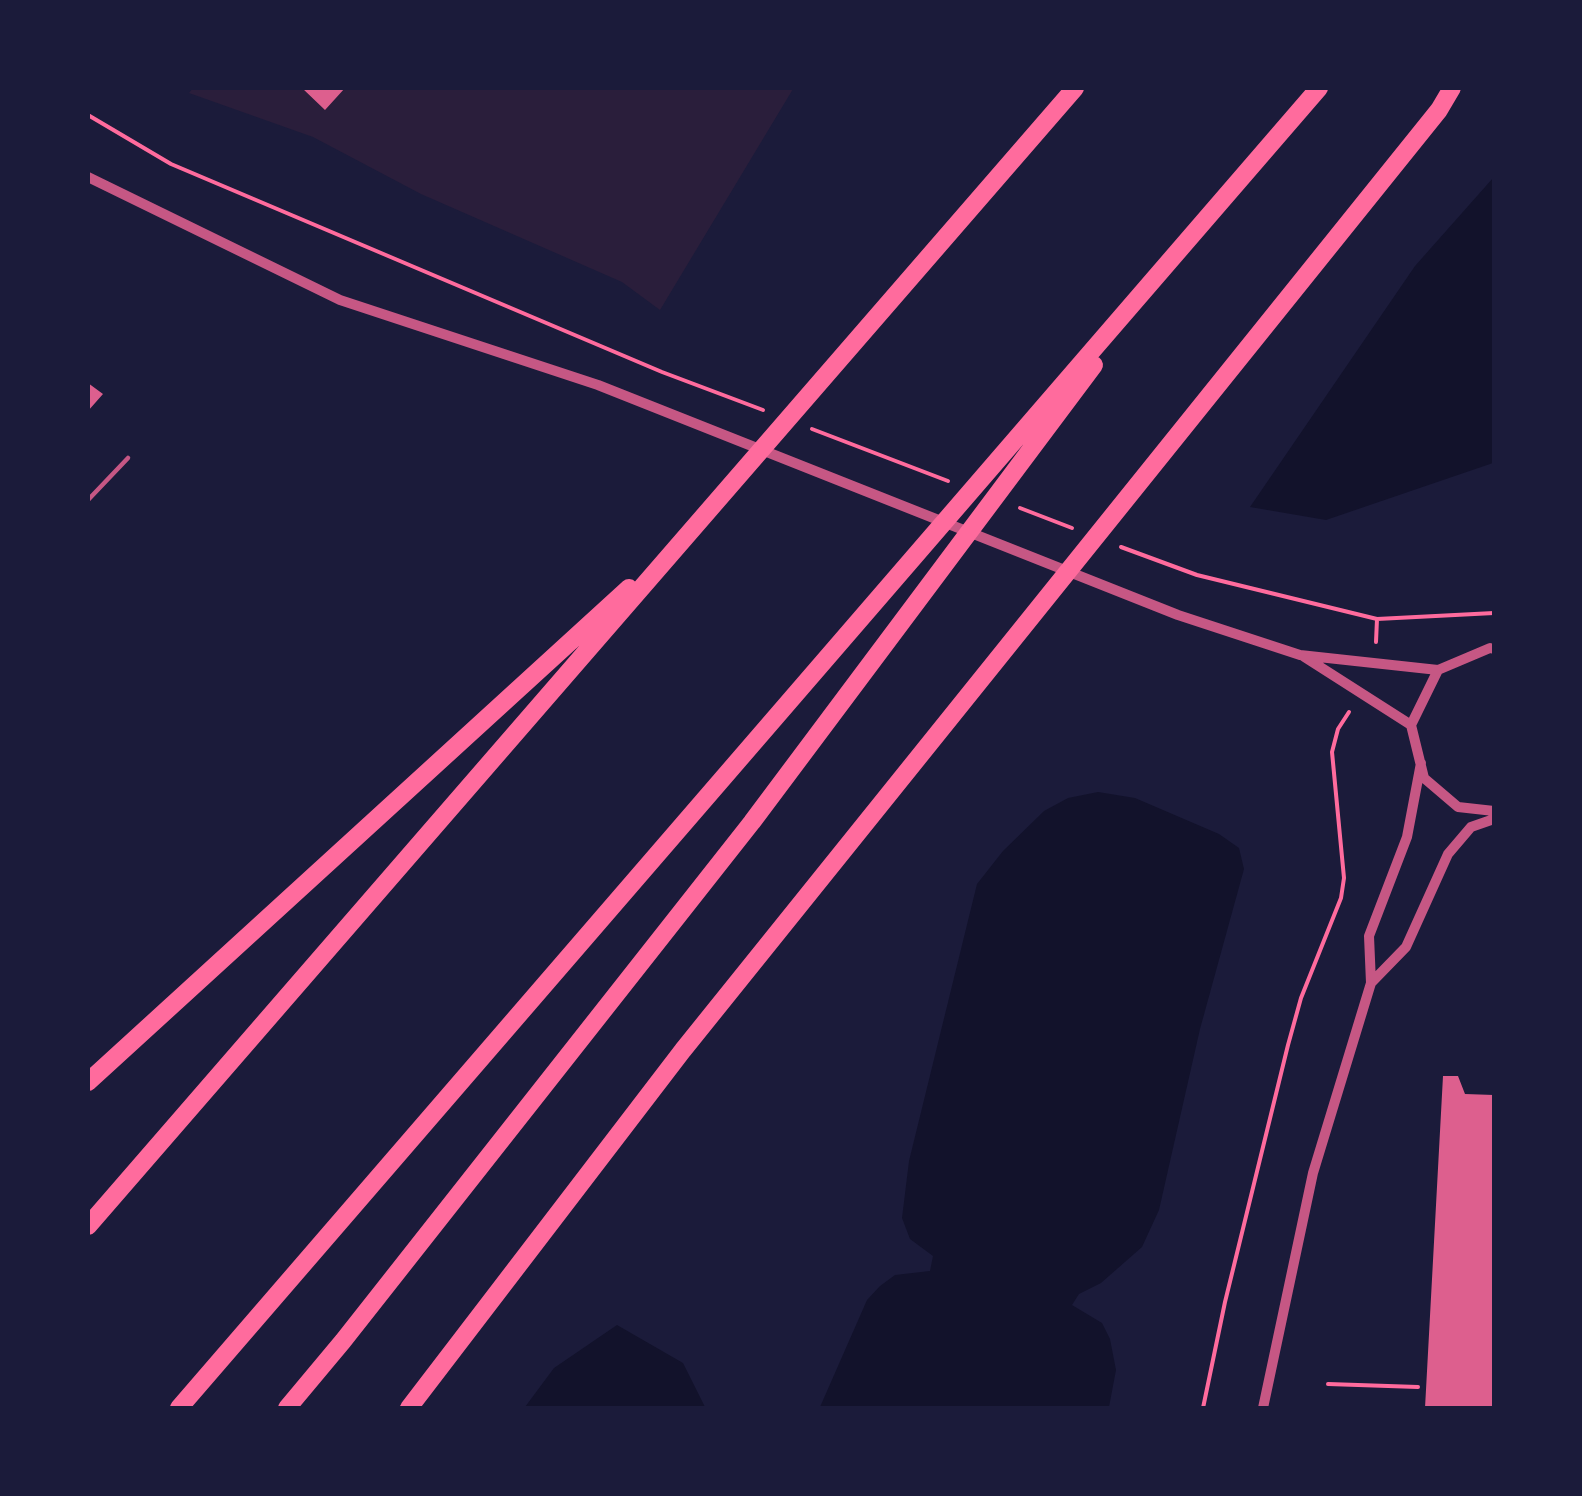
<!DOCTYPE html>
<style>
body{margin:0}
#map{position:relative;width:1582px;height:1496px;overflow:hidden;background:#1b1b3a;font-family:Commissioner,sans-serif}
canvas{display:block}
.frame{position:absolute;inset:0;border:90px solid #1b1b3a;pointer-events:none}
</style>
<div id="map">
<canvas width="1582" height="1496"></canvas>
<div class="frame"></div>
</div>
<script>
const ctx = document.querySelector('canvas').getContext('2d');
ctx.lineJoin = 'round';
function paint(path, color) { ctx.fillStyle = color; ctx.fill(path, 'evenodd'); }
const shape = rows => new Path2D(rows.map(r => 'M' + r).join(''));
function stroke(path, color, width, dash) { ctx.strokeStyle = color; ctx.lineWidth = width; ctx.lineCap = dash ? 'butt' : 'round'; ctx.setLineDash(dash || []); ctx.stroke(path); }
const green = shape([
 [193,88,793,89,660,310,622,282,421,194,313,137,189,93]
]);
const water = shape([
 [1493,178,1493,463,1326,520,1250,507,1415,266],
 [1098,792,1135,798,1219,834,1239,848,1244,869,1200,1029,1159,1210,1142,1247,1101,1283,1079,1294,1072,1305,1102,1323,1110,1339,1116,1370,1109,1407,820,1407,867,1300,880,1286,895,1275,930,1271,933,1256,910,1239,902,1218,909,1161,977,884,1003,851,1044,811,1068,798],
 [617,1325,683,1363,705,1407,525,1407,554,1368]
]);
const building = shape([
 [302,88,345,88,325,110],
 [88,383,103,394,88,411],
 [1443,1076,1458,1076,1465,1094,1494,1095,1494,1408,1425,1408]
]);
const path = shape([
 [88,115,171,164,662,372,763,410],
 [812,429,948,481],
 [1020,508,1072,528],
 [1121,547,1197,575,1377,619,1494,613],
 [1376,642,1377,619],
 [1328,1384,1418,1387],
 [1203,1408,1225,1302,1288,1045,1301,998,1341,898,1344,878,1332,752,1338,729,1349,712]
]);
const service = shape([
 [88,500,128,458]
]);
const tertiary = shape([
 [88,177,340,300,598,385,1178,615,1300,655,1438,670],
 [1494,649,1490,648,1438,670,1411,725,1424,778,1458,807,1494,811],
 [1303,656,1411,725],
 [1371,983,1406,947,1448,854,1471,827,1494,819],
 [1263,1408,1313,1173,1371,983,1369,936,1407,837,1421,763]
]);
const motorway = shape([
 [88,1082,629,588],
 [88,1226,1075,88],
 [179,1408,1319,88],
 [287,1408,343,1341,752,822,1094,365],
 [409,1408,683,1050,1439,110,1452,88]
]);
paint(green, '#2a1e3b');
paint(water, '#12122b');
paint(building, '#dd5f8e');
stroke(path, '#ff6b9d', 4);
stroke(service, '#c65784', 4.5);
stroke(tertiary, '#c65784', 10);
stroke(motorway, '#ff6b9d', 18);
</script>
